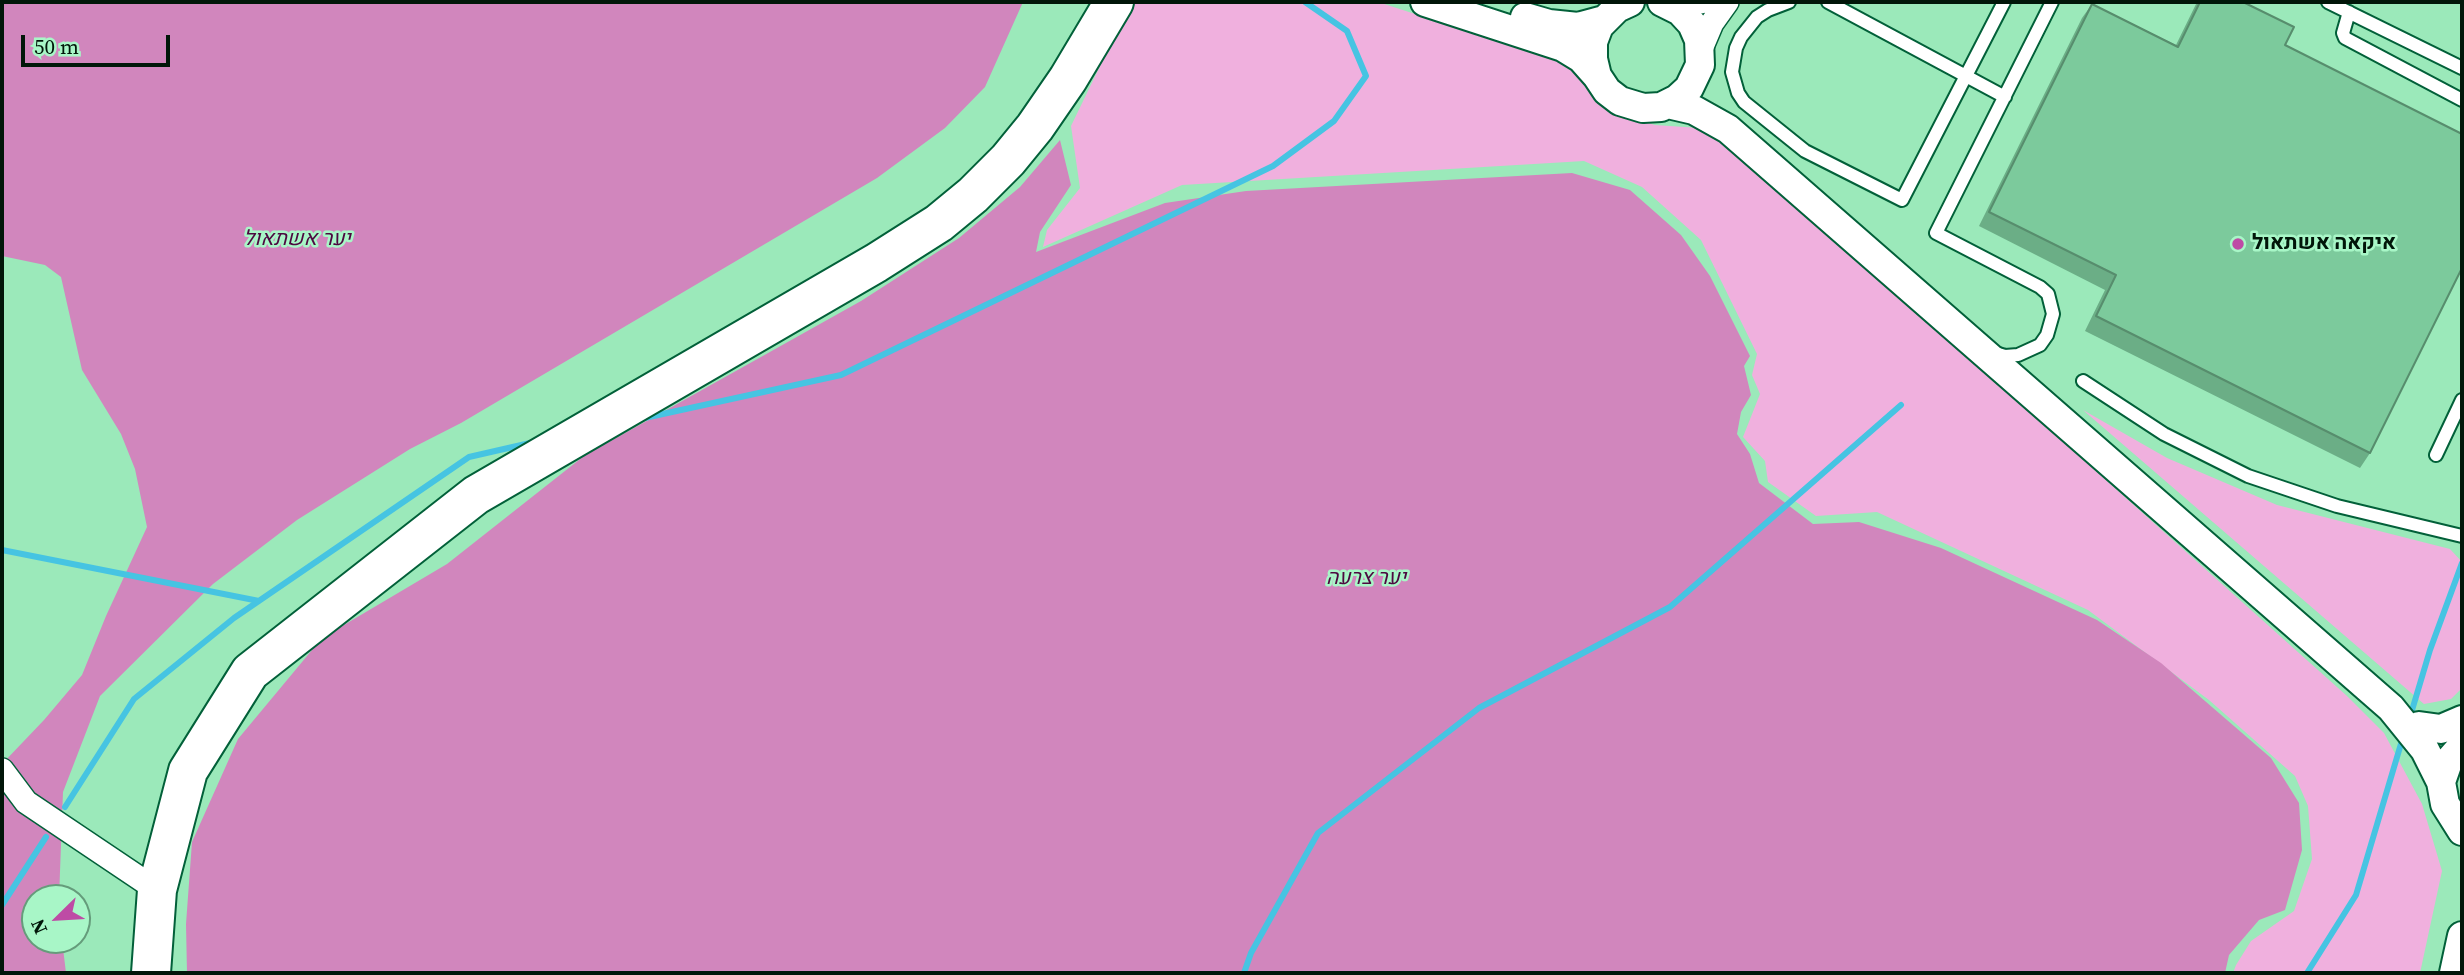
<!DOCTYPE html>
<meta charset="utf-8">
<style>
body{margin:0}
#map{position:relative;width:2464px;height:975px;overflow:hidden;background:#9be9ba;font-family:"Source Serif 4",serif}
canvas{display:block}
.frame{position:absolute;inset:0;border:4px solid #011609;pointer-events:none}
.north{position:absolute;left:21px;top:884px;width:70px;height:70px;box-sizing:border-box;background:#a8f6c7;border:2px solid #659c7b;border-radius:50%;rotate:246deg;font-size:19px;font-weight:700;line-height:28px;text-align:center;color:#011609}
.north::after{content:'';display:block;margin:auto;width:24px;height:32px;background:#be4ba5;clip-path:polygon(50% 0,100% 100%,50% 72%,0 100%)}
.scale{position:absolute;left:21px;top:35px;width:149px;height:32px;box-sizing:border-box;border:4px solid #011609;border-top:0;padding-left:9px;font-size:21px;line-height:24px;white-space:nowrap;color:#011609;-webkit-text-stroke:5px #a8f6c7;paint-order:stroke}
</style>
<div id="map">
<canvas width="2464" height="975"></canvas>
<div class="frame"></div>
<div class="north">N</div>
<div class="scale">50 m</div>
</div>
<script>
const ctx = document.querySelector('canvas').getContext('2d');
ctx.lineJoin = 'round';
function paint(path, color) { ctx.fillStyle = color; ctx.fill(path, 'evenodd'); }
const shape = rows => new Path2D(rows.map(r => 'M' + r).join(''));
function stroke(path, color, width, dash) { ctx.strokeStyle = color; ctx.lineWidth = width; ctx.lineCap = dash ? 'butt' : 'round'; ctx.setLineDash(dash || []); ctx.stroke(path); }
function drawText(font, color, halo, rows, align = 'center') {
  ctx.font = font + ' "Source Serif 4",Heebo,serif'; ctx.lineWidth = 5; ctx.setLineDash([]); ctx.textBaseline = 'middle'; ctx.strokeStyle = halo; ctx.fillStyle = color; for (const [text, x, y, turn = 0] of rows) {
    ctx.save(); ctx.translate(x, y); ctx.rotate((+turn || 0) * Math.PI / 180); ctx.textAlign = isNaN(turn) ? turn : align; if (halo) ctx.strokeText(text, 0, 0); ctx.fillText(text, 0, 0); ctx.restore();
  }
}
const green = shape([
 [1131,2,1378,2,1570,64,1589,91,1617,114,1655,125,1714,129,2347,696,2384,733,2422,804,2442,871,2420,973,2233,973,2236,965,2251,941,2294,911,2312,859,2308,806,2295,776,2209,700,2088,610,1877,512,1816,516,1768,482,1765,461,1743,437,1760,394,1752,375,1757,354,1701,240,1642,187,1584,161,1182,185,1043,247,1047,230,1080,188,1071,126],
 [2083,410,2167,458,2277,505,2450,549,2462,562,2462,688,2451,699,2424,704]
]);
const forest = shape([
 [2,2,1023,2,985,87,945,128,877,178,461,423,410,449,297,520,213,584,100,696,63,792,59,898,35,898,35,940,62,940,66,973,2,973,2,764,44,720,82,675,106,616,147,527,135,469,121,434,82,370,61,277,45,265,2,256],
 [1060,140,1071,185,1040,232,1036,252,1165,203,1246,191,1572,173,1630,190,1681,235,1710,276,1750,356,1744,366,1751,395,1741,412,1737,434,1750,454,1759,483,1813,524,1859,522,1941,548,2097,620,2161,663,2271,758,2299,803,2302,850,2285,910,2259,920,2229,955,2225,973,187,973,186,924,192,842,238,739,322,638,447,564,584,456,861,301,959,238,1020,187]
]);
const stream = shape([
 [640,419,841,375,1273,166,1334,121,1366,76,1347,31,1305,2],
 [2,550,259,601],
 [2410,717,2430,650,2462,563],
 [65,807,134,699,234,618,469,457,530,443],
 [2,905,46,837],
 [1244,973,1251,953,1318,833,1479,708,1670,607,1901,405],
 [2307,973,2356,895,2403,737]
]);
const service = shape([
 [1789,2,1768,10,1757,17,1741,37,1736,48,1732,72,1738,93,1744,102,1805,151,1902,200,2004,2],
 [1828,2,2005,97],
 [2328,2,2462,68],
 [2349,12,2343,33,2345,38,2462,100],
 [1995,353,2005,356,2018,355,2040,345,2047,335,2053,314,2048,294,2040,287,1936,233,2052,2],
 [2083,381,2164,434,2248,476,2337,506,2462,536],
 [2436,455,2462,400]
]);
const minor = shape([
 [1666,3,1682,5,1701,2],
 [1701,49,1712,23,1727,2],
 [2,770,26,802,157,890]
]);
const tertiary = shape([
 [1425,2,1563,47,1581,58,1597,76],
 [1630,2,1617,8,1599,26,1593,42,1593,59,1597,76,1607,91,1620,101,1643,108,1661,107,1677,99,1689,88,1700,65,1699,40,1692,24,1680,11,1662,2],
 [1525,17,1549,24,1578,27,1604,20],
 [1668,104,1694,110,1728,129,2391,708,2425,750,2441,782],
 [2419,726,2441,729,2462,720],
 [2462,746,2448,762,2441,782,2445,804,2462,831],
 [2454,973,2462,936]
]);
const trunk = shape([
 [151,973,157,890,188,771,250,672,476,495,876,263,939,223,973,195,1008,160,1035,127,1068,79,1114,2]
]);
const wall = shape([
 [2197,2,2243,2,2285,45,2370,453,2360,468,2085,331,2105,290,1979,226,2082,18,2092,4,2176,45]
]);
const building = shape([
 [2200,2,2243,2,2294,27,2285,45,2462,134,2462,268,2370,453,2096,316,2116,275,1989,212,2092,4,2178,47,2200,2]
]);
const markers = [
 [2238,244,7,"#be4ba5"]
];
const parkNames = [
 ["יער אשתאול",297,240],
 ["יער צרעה",1366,579]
];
const poiNames = [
 ["איקאה אשתאול",2252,244]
];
paint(green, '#f0b0de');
paint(forest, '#d186bd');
stroke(stream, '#46c4e2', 6);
stroke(service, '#026039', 16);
stroke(minor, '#026039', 26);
stroke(tertiary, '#026039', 32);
stroke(trunk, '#026039', 42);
stroke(service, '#fff', 12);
stroke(minor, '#fff', 23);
stroke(tertiary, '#fff', 28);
stroke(trunk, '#fff', 38);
paint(wall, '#6bae86');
paint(building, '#7cca9c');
stroke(building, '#578d6d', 2);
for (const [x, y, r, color] of markers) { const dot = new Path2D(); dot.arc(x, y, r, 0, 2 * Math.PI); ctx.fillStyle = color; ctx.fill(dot); stroke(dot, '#a8f6c7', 2.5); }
drawText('italic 21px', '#4d0840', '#a8f6c7', parkNames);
drawText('bold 21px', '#011609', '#a8f6c7', poiNames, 'left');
</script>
